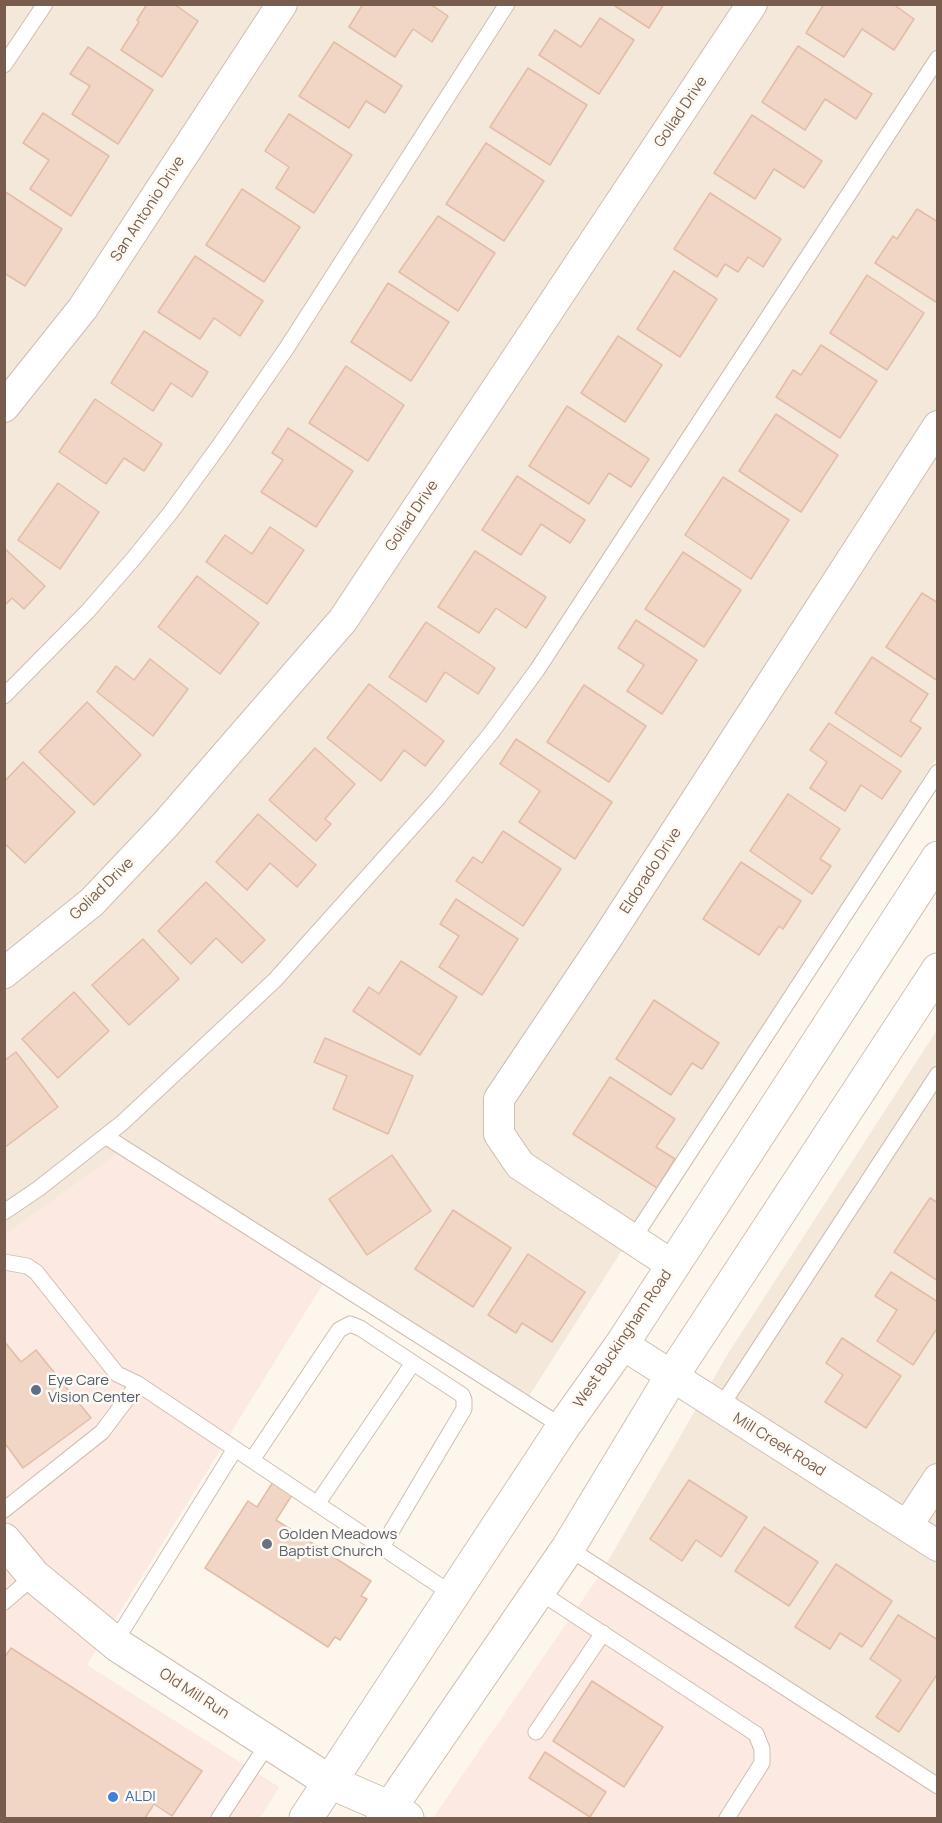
<!DOCTYPE html>
<style>
body{margin:0}
#map{position:relative;width:942px;height:1823px;overflow:hidden;background:#fcf6ed;font-family:Manrope,sans-serif}
canvas{display:block}
.frame{position:absolute;inset:0;border:6px solid #785d4f;pointer-events:none}
</style>
<div id="map">
<canvas width="942" height="1823"></canvas>
<div class="frame"></div>
</div>
<script>
const ctx = document.querySelector('canvas').getContext('2d');
ctx.lineJoin = 'round';
function paint(path, color) { ctx.fillStyle = color; ctx.fill(path, 'evenodd'); }
const shape = rows => new Path2D(rows.map(r => 'M' + r).join(''));
function stroke(path, color, width, dash) { ctx.strokeStyle = color; ctx.lineWidth = width; ctx.lineCap = dash ? 'butt' : 'round'; ctx.setLineDash(dash || []); ctx.stroke(path); }
function drawText(font, color, halo, rows, align = 'center') {
  ctx.font = font + ' Manrope,sans-serif'; ctx.lineWidth = 5; ctx.setLineDash([]); ctx.textBaseline = 'middle'; ctx.strokeStyle = halo; ctx.fillStyle = color; for (const [text, x, y, turn = 0] of rows) {
    ctx.save(); ctx.translate(x, y); ctx.rotate((+turn || 0) * Math.PI / 180); ctx.textAlign = isNaN(turn) ? turn : align; if (halo) ctx.strokeText(text, 0, 0); ctx.fillText(text, 0, 0); ctx.restore();
  }
}
const residential = shape([
 [5,5,937,5,937,757,522,1407,119,1153,5,1235],
 [937,1030,937,1788,601,1573,729,1352]
]);
const commercial = shape([
 [119,1153,324,1282,87,1665,279,1787,260,1818,5,1818,4,1235],
 [601,1573,937,1788,937,1818,433,1818]
]);
const building = shape([
 [147,4,174,4,198,21,162,77,121,50,139,22,137,20,147,4],
 [363,4,430,4,448,16,432,42,413,29,395,57,349,27,363,4],
 [612,4,664,4,649,28,612,4],
 [824,4,893,4,914,19,894,50,862,29,844,57,806,33,824,4],
 [600,18,634,40,599,94,539,55,555,30,581,47,600,18],
 [334,42,402,86,385,113,366,101,349,128,299,96,334,42],
 [798,46,872,94,856,119,825,99,805,130,762,102,798,46],
 [88,47,153,90,118,144,72,114,90,86,70,74,88,47],
 [528,68,587,105,550,165,490,127,528,68],
 [43,113,109,156,71,216,30,189,49,160,23,143,43,113],
 [289,114,352,155,314,213,276,188,289,167,265,151,289,114],
 [752,115,822,161,804,188,774,169,755,199,714,173,752,115],
 [486,143,544,181,504,241,446,204,486,143],
 [242,189,300,227,264,282,206,245,242,189],
 [4,191,62,229,25,286,4,273,4,191],
 [710,193,781,239,763,267,748,257,738,272,725,264,717,277,674,249,710,193],
 [917,209,938,222,938,300,936,302,875,263,893,236,897,239,917,209],
 [438,216,495,253,458,311,399,272,438,216],
 [195,256,263,301,240,336,214,318,200,339,158,312,195,256],
 [674,271,717,299,680,357,637,329,674,271],
 [867,275,924,313,887,370,830,333,867,275],
 [388,283,449,322,411,381,351,342,388,283],
 [144,331,208,372,192,397,171,383,153,411,111,383,144,331],
 [618,336,662,365,625,422,581,393,618,336],
 [821,345,877,381,840,438,776,397,793,370,801,375,821,345],
 [346,366,404,405,368,461,309,423,346,366],
 [95,399,162,444,144,471,124,458,106,484,59,452,95,399],
 [567,406,649,459,631,487,609,473,589,504,529,466,567,406],
 [776,414,838,455,801,512,739,471,776,414],
 [288,428,353,471,316,527,261,492,283,460,272,453,288,428],
 [517,476,585,520,570,543,541,524,521,555,482,530,517,476],
 [723,477,789,520,751,579,685,535,723,477],
 [58,483,99,512,60,569,18,540,58,483],
 [270,527,304,550,267,604,206,562,225,535,252,554,270,527],
 [4,548,45,586,24,609,12,598,4,606,4,548],
 [475,551,546,597,526,628,496,608,479,633,438,607,475,551],
 [683,552,741,590,704,647,645,609,683,552],
 [197,576,259,623,220,674,158,627,197,576],
 [922,593,938,603,938,681,886,647,922,593],
 [636,620,697,660,662,714,627,691,644,665,618,648,636,620],
 [426,622,495,668,478,694,445,672,426,702,389,677,426,622],
 [872,657,928,694,910,721,921,728,901,757,835,713,872,657],
 [150,659,188,689,153,736,97,692,116,666,134,680,150,659],
 [369,684,444,741,425,766,404,750,381,781,327,738,369,684],
 [584,685,646,726,609,782,547,742,584,685],
 [87,702,141,755,94,805,39,752,87,702],
 [829,723,901,771,882,799,861,785,845,811,810,788,827,762,810,750,829,723],
 [516,739,612,802,575,859,519,822,540,791,500,764,516,739],
 [315,748,355,784,325,819,331,824,316,841,269,800,315,748],
 [23,762,75,812,25,863,4,843,4,782,23,762],
 [788,794,840,829,820,859,831,866,812,894,750,851,788,794],
 [258,814,316,865,297,887,270,863,247,890,216,862,258,814],
 [503,831,561,869,523,926,456,881,473,857,482,863,503,831],
 [741,862,801,901,783,929,779,926,759,955,703,919,741,862],
 [206,882,265,940,242,963,216,938,191,964,158,931,206,882],
 [456,899,518,939,482,995,439,967,459,936,440,924,456,899],
 [143,939,179,979,129,1025,92,985,143,939],
 [401,961,457,997,420,1055,353,1011,369,987,379,994,401,961],
 [74,992,109,1031,58,1078,22,1039,74,992],
 [654,1000,719,1043,702,1069,692,1063,671,1095,616,1059,654,1000],
 [325,1038,413,1076,388,1134,333,1109,347,1076,314,1062,325,1038],
 [16,1052,58,1107,4,1148,4,1061,16,1052],
 [610,1077,675,1119,656,1147,675,1159,657,1188,573,1134,610,1077],
 [392,1155,431,1211,367,1255,329,1199,392,1155],
 [930,1198,938,1203,938,1281,894,1252,930,1198],
 [453,1210,511,1248,473,1307,415,1269,453,1210],
 [528,1254,585,1292,552,1342,522,1323,516,1333,488,1315,528,1254],
 [891,1272,938,1302,938,1327,913,1365,877,1341,897,1310,875,1296,891,1272],
 [842,1338,901,1376,866,1428,825,1402,843,1375,826,1363,842,1338],
 [4,1341,21,1362,36,1350,91,1418,23,1468,4,1442,4,1341],
 [689,1480,747,1517,721,1557,696,1540,682,1561,650,1539,689,1480],
 [273,1482,292,1495,276,1520,371,1581,361,1596,367,1599,340,1640,335,1637,328,1647,205,1568,248,1501,257,1507,273,1482],
 [764,1527,818,1562,789,1606,735,1571,764,1527],
 [836,1564,892,1601,862,1647,840,1633,830,1649,795,1627,836,1564],
 [898,1615,938,1640,938,1673,899,1732,876,1717,901,1680,870,1659,898,1615],
 [11,1648,202,1771,172,1816,154,1804,145,1818,4,1818,4,1658,11,1648],
 [592,1681,663,1727,624,1787,553,1741,592,1681],
 [545,1752,606,1792,590,1817,529,1778,545,1752]
]);
const service = shape([
 [4,65,45,4],
 [4,696,88,611,134,558,171,512,219,446,286,349,507,4],
 [105,1136,563,1427],
 [4,1212,38,1189,122,1123,275,980,438,798,491,733,537,670,938,58],
 [633,1239,938,772],
 [4,1262,27,1266,36,1272,117,1374,138,1384,452,1594],
 [720,1408,938,1074],
 [252,1460,339,1330,350,1324,360,1328,462,1395,464,1400,464,1409,382,1547],
 [317,1504,413,1363],
 [4,1510,102,1432,138,1384],
 [568,1548,938,1786],
 [538,1591,756,1734,762,1749,762,1763,727,1818],
 [4,1602,34,1576],
 [115,1642,235,1449],
 [536,1732,603,1633],
 [219,1818,269,1742]
]);
const minor = shape([
 [4,407,83,308,282,4],
 [4,973,92,902,165,825,343,620,752,4],
 [672,1265,520,1165,499,1134,499,1099,607,938,938,426],
 [622,1344,938,1546],
 [907,1526,938,1479]
]);
const tertiary = shape([
 [4,1540,34,1576,119,1646,330,1782,390,1808,407,1818]
]);
const secondary = shape([
 [306,1818,563,1427,622,1344,938,858],
 [383,1818,568,1548,672,1376,938,970]
]);
const markers = [
 [36,1390,6,"#5c6f8a"],
 [267,1544,6,"#6b7280"],
 [113,1797,6,"#3f7fe0"]
];
const streetNames = [
 ["Goliad Drive",681,112,-56],
 ["San Antonio Drive",148,209,-57],
 ["Goliad Drive",412,516,-56],
 ["Eldorado Drive",651,871,-57],
 ["Goliad Drive",102,889,-44],
 ["West Buckingham Road",623,1339,-56],
 ["Mill Creek Road",779,1445,32],
 ["Old Mill Run",194,1694,33]
];
const serviceNames = [
 ["Eye Care",48,1381],
 ["Vision Center",48,1398]
];
const worshipNames = [
 ["Golden Meadows",279,1535],
 ["Baptist Church",279,1552]
];
const shopNames = [
 ["ALDI",125,1797]
];
paint(residential, '#f4e8db');
paint(commercial, '#fce9e1');
paint(building, '#f1d6c5');
stroke(building, '#e3bca6', 1.5);
stroke(service, '#cfbeb1', 17);
stroke(minor, '#cfbeb1', 32);
stroke(tertiary, '#cfbeb1', 35);
stroke(secondary, '#d4c0b2', 35);
stroke(service, '#fff', 15);
stroke(minor, '#fff', 30);
stroke(tertiary, '#fff', 33);
stroke(secondary, '#fff', 33);
for (const [x, y, r, color] of markers) { const dot = new Path2D(); dot.arc(x, y, r, 0, 2 * Math.PI); ctx.fillStyle = color; ctx.fill(dot); stroke(dot, '#fefaf3', 2); }
drawText('15px', '#785d4f', '#fefaf3', streetNames);
drawText('15px', '#4e5e75', '#fefaf3', serviceNames, 'left');
drawText('15px', '#5b616d', '#fefaf3', worshipNames, 'left');
drawText('15px', '#366cbe', '#fefaf3', shopNames, 'left');
</script>
